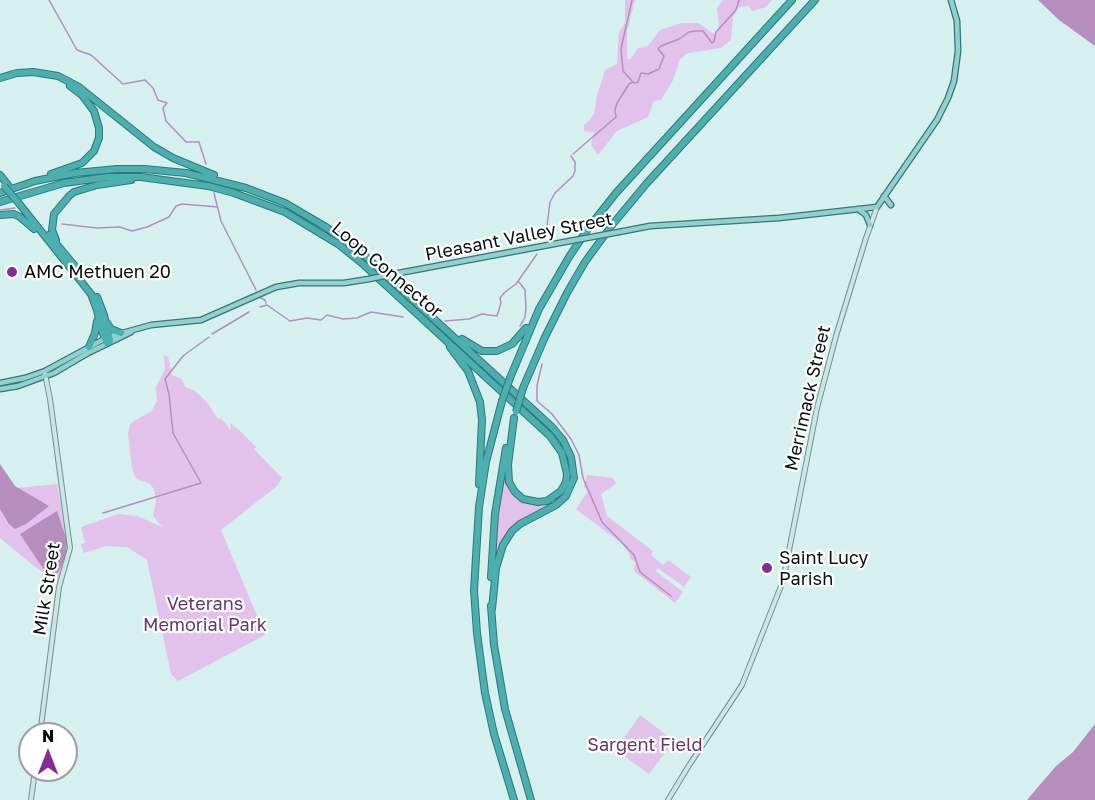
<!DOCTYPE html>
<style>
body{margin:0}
#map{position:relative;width:1095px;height:800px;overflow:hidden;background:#d6efef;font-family:"Golos Text",sans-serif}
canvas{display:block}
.north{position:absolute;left:18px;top:722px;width:60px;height:60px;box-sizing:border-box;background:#fff;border:2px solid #9b9f9f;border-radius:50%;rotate:0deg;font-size:16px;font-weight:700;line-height:24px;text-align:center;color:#060e0e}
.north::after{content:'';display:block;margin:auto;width:21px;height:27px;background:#842b98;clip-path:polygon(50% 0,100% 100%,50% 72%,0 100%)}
</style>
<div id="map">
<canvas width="1095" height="800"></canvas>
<div class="north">N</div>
</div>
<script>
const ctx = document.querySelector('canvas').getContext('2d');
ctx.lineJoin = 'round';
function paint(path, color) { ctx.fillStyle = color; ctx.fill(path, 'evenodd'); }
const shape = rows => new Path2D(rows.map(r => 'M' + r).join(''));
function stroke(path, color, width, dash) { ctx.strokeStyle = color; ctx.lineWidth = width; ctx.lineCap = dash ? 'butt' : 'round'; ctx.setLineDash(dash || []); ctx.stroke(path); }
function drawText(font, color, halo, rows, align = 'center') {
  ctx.font = font + ' "Golos Text",sans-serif'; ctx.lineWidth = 4.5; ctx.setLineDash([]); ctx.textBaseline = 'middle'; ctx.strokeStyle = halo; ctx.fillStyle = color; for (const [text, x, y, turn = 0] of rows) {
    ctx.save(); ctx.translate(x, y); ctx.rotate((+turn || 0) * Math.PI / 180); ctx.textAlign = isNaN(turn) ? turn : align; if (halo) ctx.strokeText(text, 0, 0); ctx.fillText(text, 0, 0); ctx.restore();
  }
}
const green = shape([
 [625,0,635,0,627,31,627,59,631,59,638,48,648,46,660,30,682,23,698,23,714,34,719,27,717,8,723,0,772,0,766,7,752,11,749,6,739,7,733,16,731,40,721,48,688,53,680,59,673,80,661,100,654,101,648,117,617,131,598,155,591,145,594,132,584,131,584,125,589,121,594,114,597,96,605,70,617,64,619,33,625,22],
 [164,355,168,357,172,375,182,379,185,387,195,391,206,401,218,419,221,418,231,431,230,423,239,430,256,447,254,449,282,478,277,486,221,530,265,635,178,681,171,674,147,560,127,547,106,546,84,553,81,544,85,543,81,527,118,514,137,516,160,526,164,526,160,525,153,515,156,502,154,489,149,483,136,479,132,468,128,434,130,424,139,418,151,412,157,401,156,387,165,369],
 [523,402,550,426,567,449,573,477,566,493,553,504,518,522,506,535,495,560,498,515,506,461,506,475,521,498,550,500,568,478,554,437,522,406],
 [587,475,613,478,616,484,601,494,607,516,653,551,651,555,663,565,668,560,691,577,684,587,658,568,655,571,683,592,675,603,635,572,633,569,636,563,629,557,630,555,621,543,576,509,588,491,584,487],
 [11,481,17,488,57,484,67,542,66,552,58,582,35,567,0,538,0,482],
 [640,715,674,741,649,774,616,750]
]);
const water = shape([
 [1038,0,1095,0,1095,46,1059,20],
 [0,464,15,486,49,506,26,524,15,529,9,524,0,509],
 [57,511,67,541,66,555,59,571,55,576,48,576,20,534],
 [1095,724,1095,800,1027,800,1056,766,1073,752]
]);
const stream = shape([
 [49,0,77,50,91,55,123,84,145,80,153,88,158,100,167,103,163,108,166,121,186,142,199,142,206,164],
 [632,0,621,49,623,71,634,83,638,82,641,73,648,74,659,69,664,56,658,49,661,46,679,39,689,32,696,31,703,31,712,43,714,41,716,32,736,10,739,0],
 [573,154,616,117,615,110,617,103,629,84,633,82],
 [214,193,221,221,256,290],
 [0,210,15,208],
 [62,224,97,228,120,227,132,231,147,227,169,217,176,206,182,204,218,207],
 [541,235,547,226,550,202,555,193,573,176,575,171,575,162,571,156],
 [519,282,525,290,526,308,525,317,520,326],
 [259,297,265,300,266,303],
 [260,307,267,305,290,321,307,318,321,320,327,315,343,319,357,318,371,312,403,317],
 [445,321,469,319,482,314,497,316,501,303,500,298,505,292,516,284,537,254],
 [212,334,249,312],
 [542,364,537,386,537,401,552,414,571,439,579,455,583,478,602,522,634,555,640,572,671,596],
 [103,513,201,483,173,433,169,394,165,379,183,356,209,337]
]);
const secondary = shape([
 [40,734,59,587,70,548,50,399,45,374],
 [31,800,35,770],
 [668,800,688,767,742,685,783,581,817,408,836,336,866,238,877,207]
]);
const primary = shape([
 [884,196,891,205],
 [858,209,866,215,870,225],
 [619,232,650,226,779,218,877,207,937,120,948,98,954,81,958,51,957,21,951,0],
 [399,273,570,241],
 [0,383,25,378,45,371,108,337,151,325,201,320,276,287,299,283,344,283,369,279],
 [0,389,18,386,54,373,88,353,131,332]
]);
const highway = shape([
 [0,78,17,73,33,72,58,76,79,87,154,147,173,158,214,175],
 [51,174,82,163,94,151,99,138,99,128,94,111,82,95,70,86],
 [0,175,8,185],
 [0,193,35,181,75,173,117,169,144,169,186,173,246,188,285,203,326,227,364,255,552,427,563,440,571,457,574,478,566,496,556,505,520,524,512,531,503,545,496,568,492,609],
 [17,201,91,294,97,310,102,331,107,343],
 [0,202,64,183,108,177,141,177,208,186,234,193,285,212,338,244,364,265,550,436,562,453,567,474,566,482,561,491,547,501,538,502,523,499,515,492,509,482,508,465,514,418],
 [0,215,14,214,20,217,34,229],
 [49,235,79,271],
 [56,240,52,230,54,214,69,196,74,192,97,185,131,180],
 [97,297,104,315,110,341],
 [107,323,111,329,121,333],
 [462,339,482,351,497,351,512,344,526,328],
 [89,347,95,333,97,321],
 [450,347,468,371,480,402,482,420,479,484],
 [510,378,539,309,569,257,589,227,616,193,792,0],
 [523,388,545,337,567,293,585,262,612,225,647,183,815,0],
 [502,401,486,462,479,507,474,590,477,633,485,693,494,734,514,800],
 [491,577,495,514,506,448],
 [491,606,494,645,505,709,531,800]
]);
const primaryBridge = shape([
 [570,241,619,232],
 [369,279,399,273]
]);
const highwayBridge = shape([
 [4,186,17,201],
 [502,401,510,378],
 [516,412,523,388]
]);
const markers = [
 [12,272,6,"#842b98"],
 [767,568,6,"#842b98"]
];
const streetNames = [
 ["Pleasant Valley Street",519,237,-11],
 ["Loop Connector",387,270,40],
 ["Merrimack Street",808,398,-77],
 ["Milk Street",47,589,-81]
];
const poiNames = [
 ["AMC Methuen 20",24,272],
 ["Saint Lucy",779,558],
 ["Parish",779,579]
];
const parkNames = [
 ["Veterans",205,604],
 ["Memorial Park",205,625],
 ["Sargent Field",645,745]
];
paint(green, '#e2c1ea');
paint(water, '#b58ebe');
stroke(stream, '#b58ebe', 1.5);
stroke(secondary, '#778e8e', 6);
stroke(primary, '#377', 7);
stroke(highway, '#377', 8);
stroke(secondary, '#c9e7e7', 4);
stroke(primary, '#93cfcf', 4.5);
stroke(highway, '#4bafaf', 6);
stroke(primaryBridge, '#377', 7, []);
stroke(highwayBridge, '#377', 8, []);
stroke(primaryBridge, '#93cfcf', 4.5);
stroke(highwayBridge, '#4bafaf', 6);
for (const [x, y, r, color] of markers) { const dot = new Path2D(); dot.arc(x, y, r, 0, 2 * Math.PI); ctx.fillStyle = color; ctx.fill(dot); stroke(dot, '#fff', 2); }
drawText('18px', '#060e0e', '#fff', streetNames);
drawText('18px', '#060e0e', '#fff', poiNames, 'left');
drawText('18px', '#663571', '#fff', parkNames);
</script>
